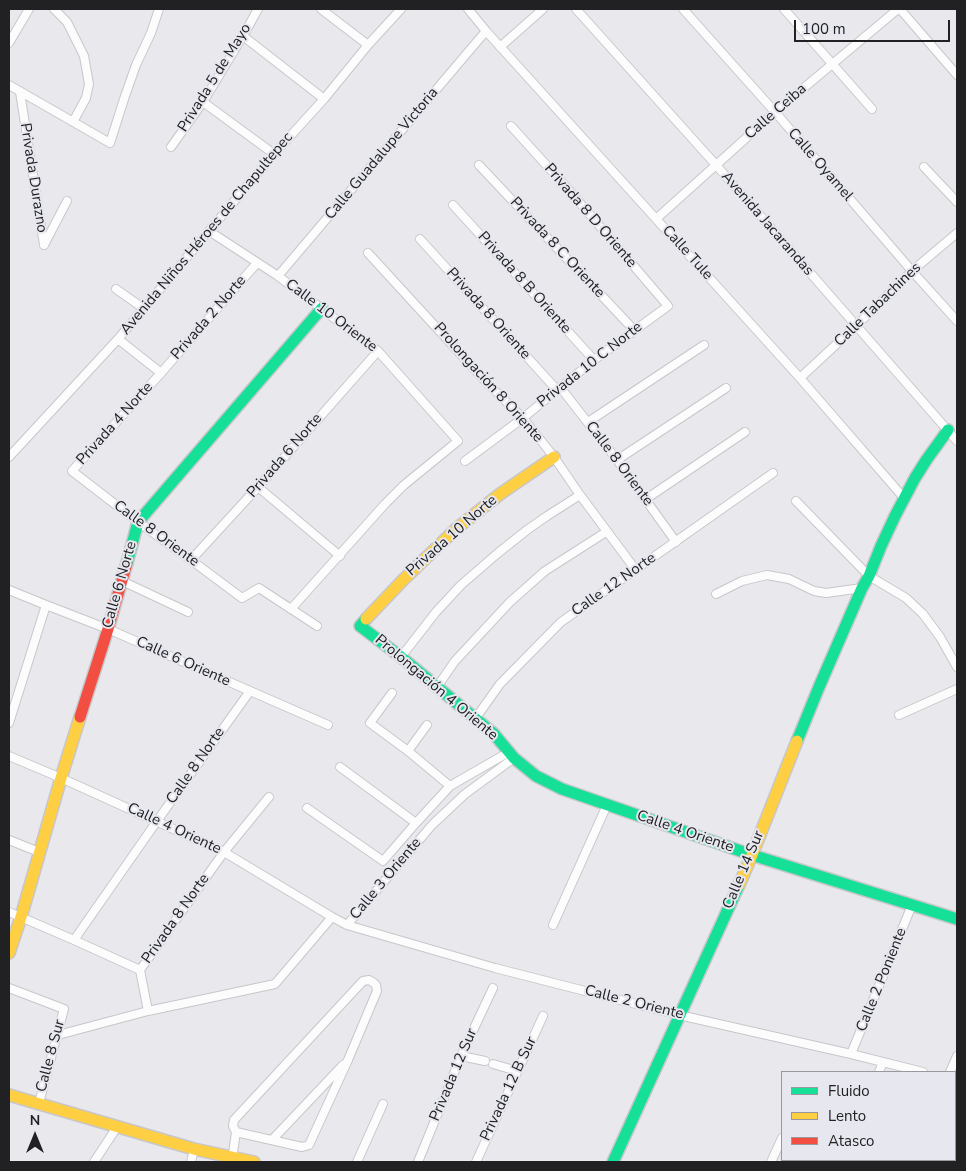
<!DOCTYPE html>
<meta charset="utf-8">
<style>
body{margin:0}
#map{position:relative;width:966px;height:1171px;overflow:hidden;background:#e9e9ed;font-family:"Nunito Sans",sans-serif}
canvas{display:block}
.frame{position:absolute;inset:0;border:10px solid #212124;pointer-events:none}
.legend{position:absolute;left:781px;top:1071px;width:175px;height:90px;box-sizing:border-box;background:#e7e7ef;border:1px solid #98989e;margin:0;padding:6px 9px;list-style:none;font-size:15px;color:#212124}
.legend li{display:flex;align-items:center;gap:10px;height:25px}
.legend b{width:25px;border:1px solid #98989e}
.north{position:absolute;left:10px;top:1111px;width:50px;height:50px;-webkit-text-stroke:4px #e7e7ef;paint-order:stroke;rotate:0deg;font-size:14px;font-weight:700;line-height:20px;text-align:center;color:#212124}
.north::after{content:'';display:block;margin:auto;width:18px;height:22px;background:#212124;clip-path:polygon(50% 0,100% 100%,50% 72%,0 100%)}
.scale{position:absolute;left:794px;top:20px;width:156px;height:22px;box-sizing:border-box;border:2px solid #212124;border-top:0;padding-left:6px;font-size:15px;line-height:18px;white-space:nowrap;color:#212124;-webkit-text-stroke:4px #e7e7ef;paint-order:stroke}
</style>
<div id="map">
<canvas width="966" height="1171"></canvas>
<div class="frame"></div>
<ul class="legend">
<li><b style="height:6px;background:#16e098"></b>Fluido</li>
<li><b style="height:6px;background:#ffcf43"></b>Lento</li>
<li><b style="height:6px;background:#f24e42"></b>Atasco</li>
</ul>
<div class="north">N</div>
<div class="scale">100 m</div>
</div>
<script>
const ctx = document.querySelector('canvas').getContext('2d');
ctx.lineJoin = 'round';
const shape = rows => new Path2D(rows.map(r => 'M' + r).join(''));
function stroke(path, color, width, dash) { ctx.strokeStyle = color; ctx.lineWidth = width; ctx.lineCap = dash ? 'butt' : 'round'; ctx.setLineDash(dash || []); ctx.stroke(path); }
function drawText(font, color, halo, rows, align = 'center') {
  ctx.font = font + ' "Nunito Sans",sans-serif'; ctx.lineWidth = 4; ctx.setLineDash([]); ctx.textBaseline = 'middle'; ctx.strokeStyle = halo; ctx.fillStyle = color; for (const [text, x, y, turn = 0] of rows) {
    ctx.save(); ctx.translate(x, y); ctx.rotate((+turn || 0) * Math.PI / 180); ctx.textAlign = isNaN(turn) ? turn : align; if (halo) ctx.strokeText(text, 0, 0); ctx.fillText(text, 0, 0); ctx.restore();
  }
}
const street = shape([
 [54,9,67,22,84,56,89,84,86,98,73,122],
 [321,9,368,45],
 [468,9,486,31,800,378,904,498],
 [576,9,716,165,957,441],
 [683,9,775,112,912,271,957,321],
 [784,9,872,109],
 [900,9,957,75],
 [243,36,324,99],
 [9,43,29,9],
 [500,47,543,9],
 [9,85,110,143,125,96,136,65,151,33,159,9],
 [20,92,44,245],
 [203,102,274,154],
 [171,147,203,102,243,36,258,9],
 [479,165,634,330],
 [924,167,957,202],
 [453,205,594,360],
 [656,219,775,112,898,9],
 [209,231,278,276,378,351,458,441,404,485,385,504,291,609],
 [420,239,557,390],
 [44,245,67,201],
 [368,253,489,385,523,418,554,457,580,495,635,569],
 [257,263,161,373,72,471,138,522,191,560,242,598,259,588,317,626],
 [278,276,486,31],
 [116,289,143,308],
 [118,339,161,373],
 [800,378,856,326,912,271,957,233],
 [560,387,617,460,676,542],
 [588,422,704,345],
 [9,457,118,339,274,154,324,99,368,45,401,9],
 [617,460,726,388],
 [465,461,523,418,594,360,668,306,568,189,511,126],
 [258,487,340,556],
 [646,499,745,432],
 [796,501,869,576,906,598,923,614,940,637,957,667],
 [191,560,258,487,378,351],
 [122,581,188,612],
 [9,590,46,605,108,629,328,725],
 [716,594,742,581,767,575,789,579,814,591,826,593,862,588],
 [401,657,436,612,461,585,498,553,527,530,547,516,580,495],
 [437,687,455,661,510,602,545,571,606,532],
 [392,693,370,723,408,751,450,786],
 [899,715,957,689],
 [475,719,500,684,561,622,773,473],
 [9,723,46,605],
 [408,751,427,725],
 [9,756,61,778,224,852,332,917,347,925,432,825,465,794,514,758],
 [340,767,416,823],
 [307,808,383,861,416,823,450,786,509,752],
 [9,840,39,852],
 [9,912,74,940,140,970],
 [347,925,495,968,679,1015,851,1054,923,1072],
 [553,925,607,805],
 [74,940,157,821,250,691],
 [140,970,224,852,269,797],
 [140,970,148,1011],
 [9,988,64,1009,39,1103],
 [58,1035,148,1011,275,984,332,917],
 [851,1054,912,905],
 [461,1056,485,1061],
 [493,1064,517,1071],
 [879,1072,883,1062],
 [950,1072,957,1056],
 [955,1080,957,1081],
 [272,1140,343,1065],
 [232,1160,236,1132,233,1126,234,1120,363,981,369,980,374,983,376,985,377,991,348,1060,309,1145,302,1147,236,1132],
 [94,1162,117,1127],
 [191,1162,194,1149],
 [357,1162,383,1104],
 [418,1162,461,1056,493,988],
 [476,1162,543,1016],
 [771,1162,782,1138],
 [843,1162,844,1160],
 [914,1162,915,1160]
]);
const fast = shape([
 [127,563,138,522,322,308],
 [366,619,360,626,401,657,494,734,514,758,536,776,562,789,752,855,957,919],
 [797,741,819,687,862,588,869,576,881,546,895,516,915,478,927,459,948,430],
 [613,1162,739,885]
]);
const slow = shape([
 [366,619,403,580,456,529,500,494,554,457],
 [739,885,752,855,797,741],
 [9,953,21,917,61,778,80,717],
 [9,1095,194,1149,254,1162]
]);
const jam = shape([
 [80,717,108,629,127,563]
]);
const streetNames = [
 ["Privada 5 de Mayo",215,78,-58],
 ["Calle Ceiba",776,112,-41],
 ["Calle Guadalupe Victoria",382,154,-50],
 ["Calle Oyamel",820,165,49],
 ["Privada Durazno",33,178,81],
 ["Privada 8 D Oriente",590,216,49],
 ["Avenida Jacarandas",767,224,49],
 ["Avenida Niños Héroes de Chapultepec",207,234,-50],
 ["Privada 8 C Oriente",557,248,47],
 ["Calle Tule",687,253,48],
 ["Privada 8 B Oriente",524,283,48],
 ["Calle Tabachines",878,305,-44],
 ["Privada 8 Oriente",488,314,48],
 ["Calle 10 Oriente",331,316,37],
 ["Privada 2 Norte",209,318,-49],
 ["Privada 10 C Norte",590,365,-38],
 ["Prolongación 8 Oriente",488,383,48],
 ["Privada 4 Norte",115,424,-48],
 ["Privada 6 Norte",285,456,-49],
 ["Calle 8 Oriente",619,464,53],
 ["Calle 8 Oriente",156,534,36],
 ["Privada 10 Norte",452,536,-41],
 ["Calle 6 Norte",120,585,-74],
 ["Calle 12 Norte",614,585,-35],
 ["Calle 6 Oriente",183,662,24],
 ["Prolongación 4 Oriente",436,688,40],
 ["Calle 8 Norte",196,766,-55],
 ["Calle 4 Oriente",174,829,25],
 ["Calle 4 Oriente",685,832,19],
 ["Calle 14 Sur",744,870,-67],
 ["Calle 3 Oriente",386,879,-50],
 ["Privada 8 Norte",176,919,-55],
 ["Calle 2 Poniente",882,980,-68],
 ["Calle 2 Oriente",634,1003,14],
 ["Calle 8 Sur",51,1056,-75],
 ["Privada 12 Sur",454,1075,-67],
 ["Privada 12 B Sur",509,1089,-65]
];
stroke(street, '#c7c7cb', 10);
stroke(fast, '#c7c7cb', 14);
stroke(slow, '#c7c7cb', 14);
stroke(jam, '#c7c7cb', 14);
stroke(street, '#fcfcfc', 8);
stroke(fast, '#16e098', 11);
stroke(slow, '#ffcf43', 11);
stroke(jam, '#f24e42', 11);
drawText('15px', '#212124', '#e7e7ef', streetNames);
</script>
